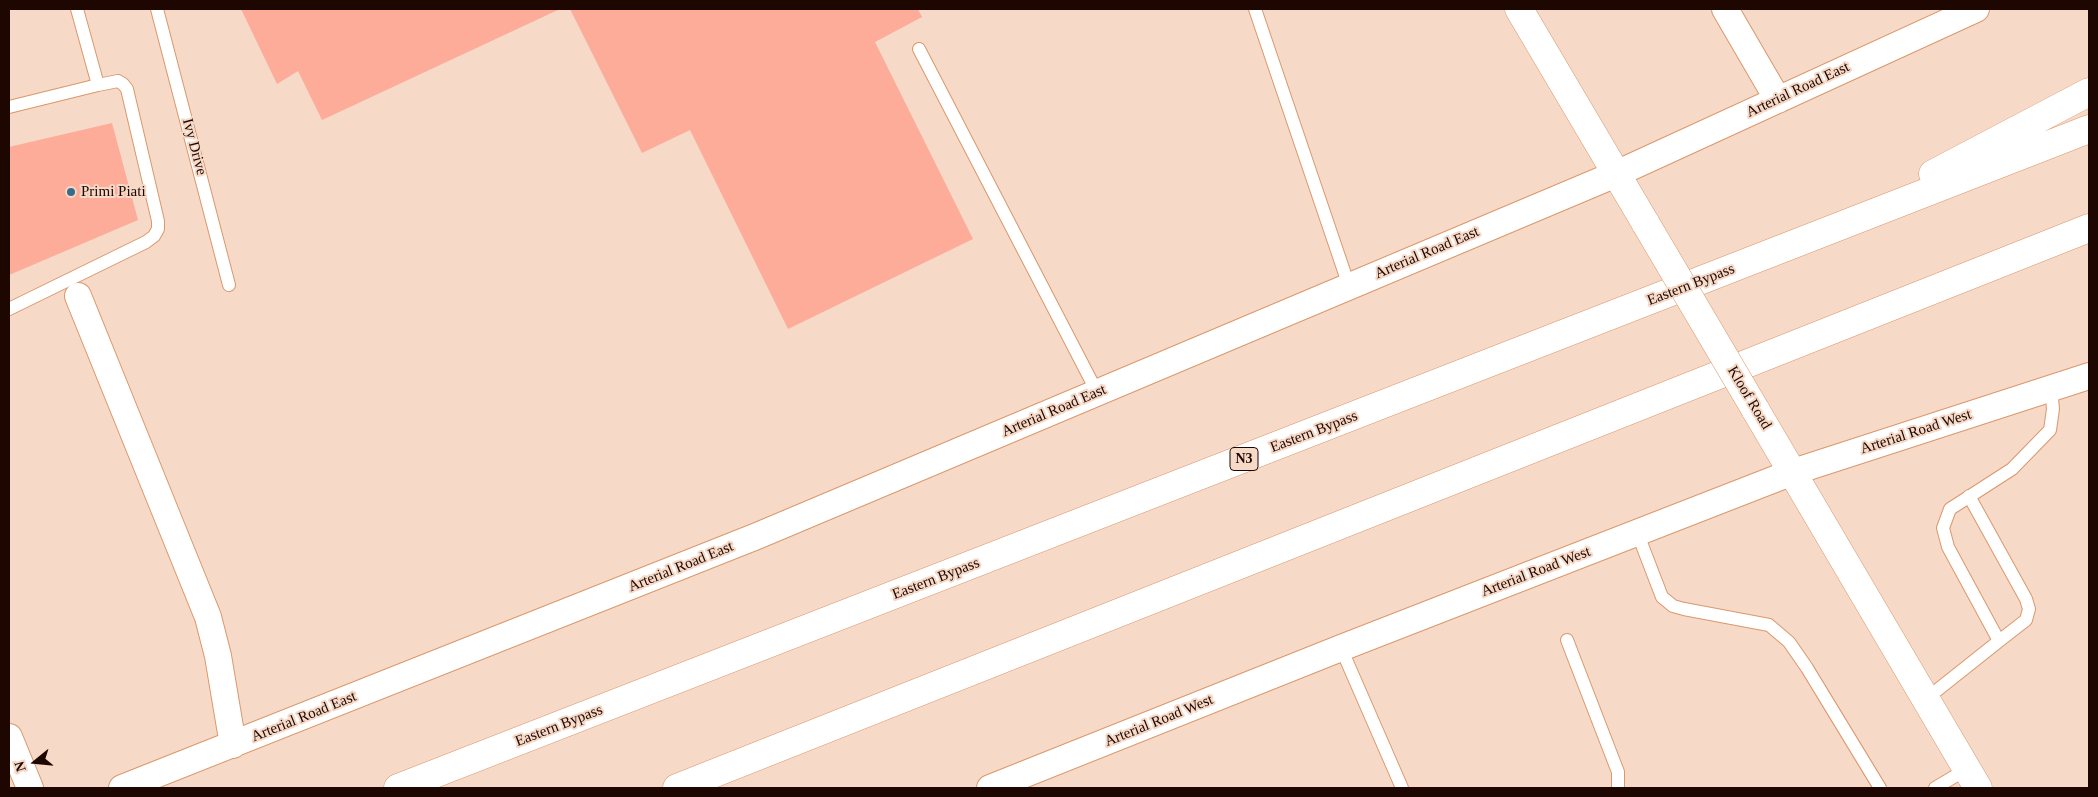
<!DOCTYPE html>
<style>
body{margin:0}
#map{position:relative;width:2098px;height:797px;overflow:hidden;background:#f6d9c7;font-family:Georgia,serif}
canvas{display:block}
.frame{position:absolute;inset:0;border:10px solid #1e0700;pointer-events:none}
.north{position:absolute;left:10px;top:737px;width:50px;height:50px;-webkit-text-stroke:4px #f6d9c7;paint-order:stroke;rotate:253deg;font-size:14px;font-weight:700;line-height:20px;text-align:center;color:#1e0700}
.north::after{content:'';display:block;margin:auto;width:18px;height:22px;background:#1e0700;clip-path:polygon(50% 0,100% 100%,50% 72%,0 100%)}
</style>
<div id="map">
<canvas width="2098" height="797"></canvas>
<div class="frame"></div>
<div class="north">N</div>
</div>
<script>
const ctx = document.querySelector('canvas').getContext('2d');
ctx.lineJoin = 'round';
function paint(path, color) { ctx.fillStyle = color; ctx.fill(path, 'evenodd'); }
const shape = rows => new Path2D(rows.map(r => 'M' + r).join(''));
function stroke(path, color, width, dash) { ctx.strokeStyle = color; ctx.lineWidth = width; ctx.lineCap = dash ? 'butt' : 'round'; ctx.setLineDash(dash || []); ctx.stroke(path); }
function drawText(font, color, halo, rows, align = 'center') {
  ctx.font = font + ' Georgia,serif'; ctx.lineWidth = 4; ctx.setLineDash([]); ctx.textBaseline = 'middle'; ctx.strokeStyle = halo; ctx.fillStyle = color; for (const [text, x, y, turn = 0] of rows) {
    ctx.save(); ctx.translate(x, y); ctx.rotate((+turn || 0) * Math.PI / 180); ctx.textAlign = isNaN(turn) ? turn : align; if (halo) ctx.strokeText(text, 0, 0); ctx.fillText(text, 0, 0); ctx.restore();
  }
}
const building = shape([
 [241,9,560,9,322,120,298,71,277,84],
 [570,9,918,9,922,17,875,42,973,239,788,329,690,130,642,153],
 [112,123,138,220,9,275,9,147]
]);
const service = shape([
 [77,9,98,85],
 [157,9,229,285],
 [1255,9,1349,286],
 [919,49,1097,392],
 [9,107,98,85,118,81,123,84,127,89,158,221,158,229,154,236,146,242,9,309],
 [1969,496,2026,599,2029,609,2026,620,1999,641],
 [1637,532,1662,597,1673,606,1684,609,1769,625,1789,642,1807,668,1880,788],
 [1567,640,1618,772,1618,788],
 [1341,648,1402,788],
 [1926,699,1999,641,1948,547,1943,528,1950,509,2012,469,2050,430,2053,409,2051,388],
 [1935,788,1967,769]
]);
const minor = shape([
 [1725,9,1778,100],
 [78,296,208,617,218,656,233,745],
 [9,737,30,788],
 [122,788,757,536,1616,174,1976,9],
 [990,788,1341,648,1793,472,2089,376]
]);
const secondary = shape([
 [1519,9,1646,224],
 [1755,409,1978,788]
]);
const motorway = shape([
 [1933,174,2089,92],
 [398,788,2089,129],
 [677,788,2089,228]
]);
const secondaryBridge = shape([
 [1646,224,1755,409]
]);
const markers = [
 [71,192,5,"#376c88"]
];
const shields = [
 [1244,459,28]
];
const shieldNames = [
 ["N3",1244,459]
];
const streetNames = [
 ["Arterial Road East",1798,90,-25],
 ["Ivy Drive",194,147,75],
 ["Arterial Road East",1427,253,-23],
 ["Eastern Bypass",1691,285,-21],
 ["Kloof Road",1749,398,59],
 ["Arterial Road East",1054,411,-23],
 ["Eastern Bypass",1314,432,-21],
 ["Arterial Road West",1916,432,-18],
 ["Arterial Road East",681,567,-22],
 ["Arterial Road West",1536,572,-21],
 ["Eastern Bypass",936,579,-21],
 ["Arterial Road East",304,717,-22],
 ["Arterial Road West",1159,721,-22],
 ["Eastern Bypass",559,726,-21]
];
const poiNames = [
 ["Primi Piati",81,192]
];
paint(building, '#fcac98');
stroke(service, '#da986b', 14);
stroke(minor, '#da986b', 28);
stroke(secondary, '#da986b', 29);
stroke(motorway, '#da986b', 29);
stroke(service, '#fff', 12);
stroke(minor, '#fff', 26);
stroke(secondary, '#fff', 28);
stroke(motorway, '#fff', 28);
stroke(secondaryBridge, '#da986b', 29, []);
stroke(secondaryBridge, '#fff', 28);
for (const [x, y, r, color] of markers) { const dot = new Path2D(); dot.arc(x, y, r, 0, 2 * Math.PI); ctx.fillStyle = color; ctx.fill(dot); stroke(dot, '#f6d9c7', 2); }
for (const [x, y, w] of shields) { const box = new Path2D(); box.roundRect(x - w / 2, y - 11.5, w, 23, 4); ctx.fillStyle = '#f6d9c7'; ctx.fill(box); stroke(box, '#1e0700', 1); }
drawText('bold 14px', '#1e0700', null, shieldNames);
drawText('15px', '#1e0700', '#f6d9c7', streetNames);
drawText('15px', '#1e0700', '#f6d9c7', poiNames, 'left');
</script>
